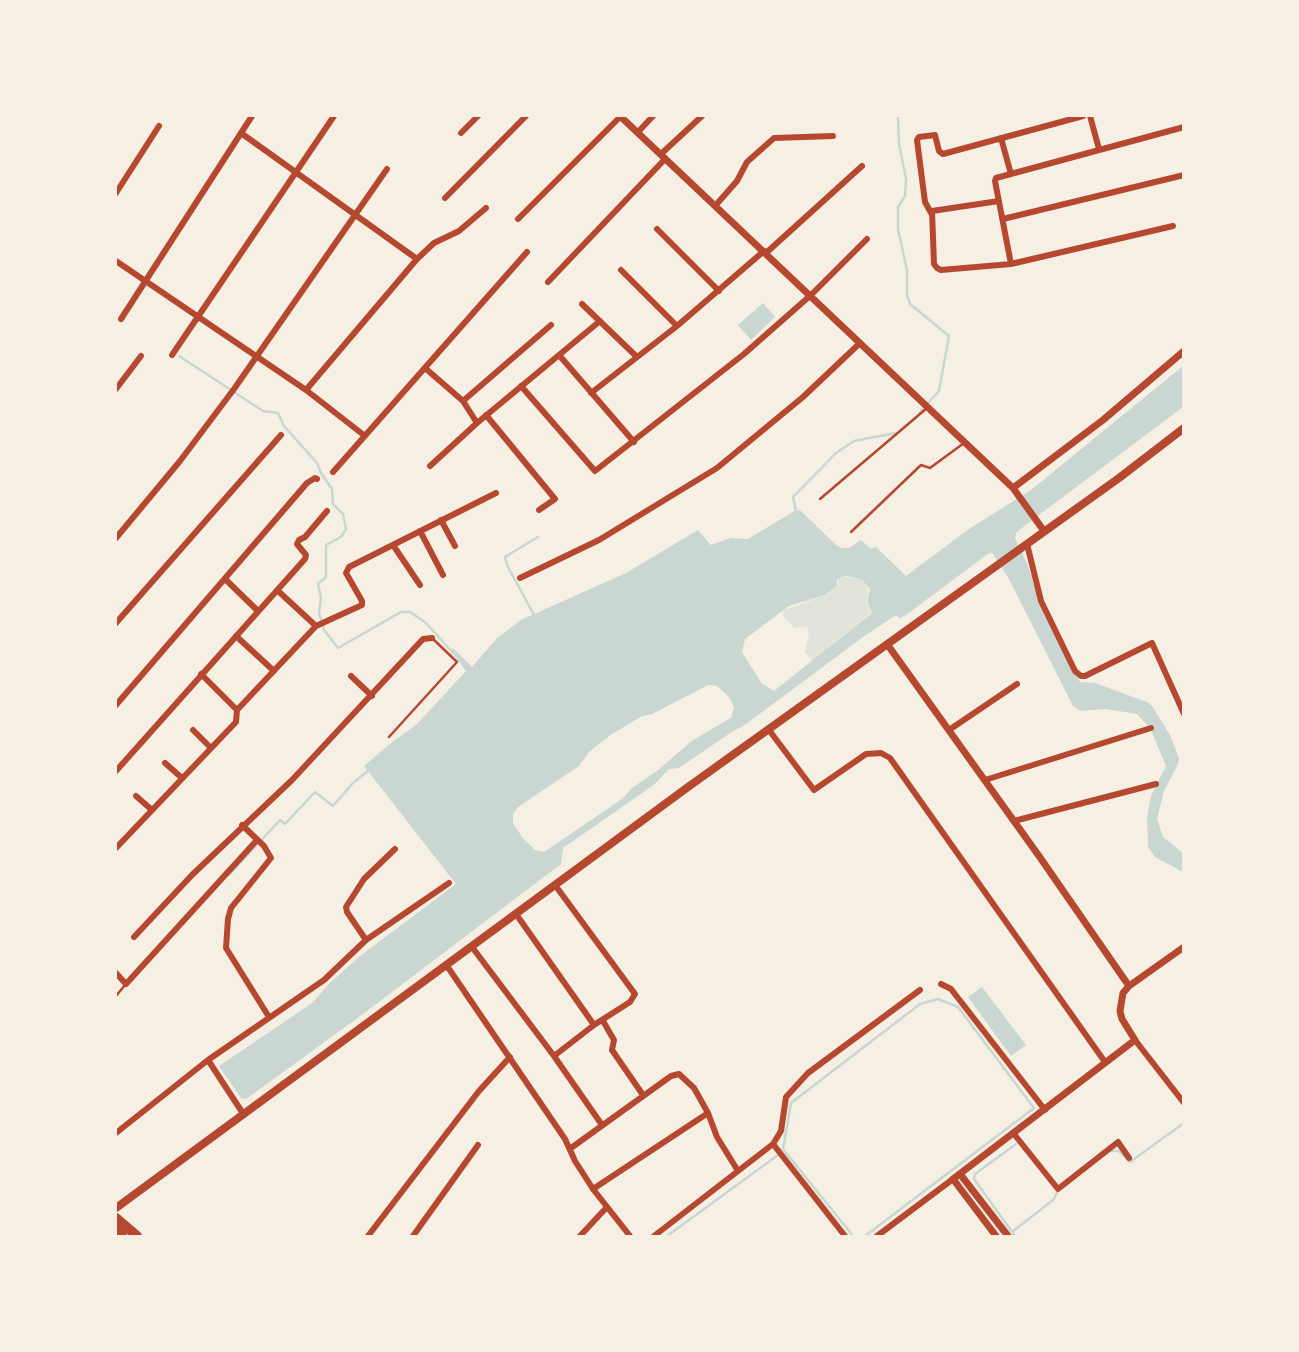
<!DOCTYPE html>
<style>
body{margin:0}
#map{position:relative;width:1299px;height:1352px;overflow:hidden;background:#f6efe4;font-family:Lato,sans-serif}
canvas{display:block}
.frame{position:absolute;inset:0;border:117px solid #f6efe4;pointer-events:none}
</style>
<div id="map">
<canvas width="1299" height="1352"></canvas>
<div class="frame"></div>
</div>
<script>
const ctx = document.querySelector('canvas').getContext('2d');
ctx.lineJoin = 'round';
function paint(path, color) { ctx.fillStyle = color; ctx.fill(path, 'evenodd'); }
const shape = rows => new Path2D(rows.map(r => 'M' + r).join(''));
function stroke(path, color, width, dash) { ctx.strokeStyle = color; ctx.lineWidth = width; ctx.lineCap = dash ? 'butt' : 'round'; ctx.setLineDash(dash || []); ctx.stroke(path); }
const green = shape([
 [844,577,861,579,869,589,866,601,871,613,812,661,805,652,809,635,807,626,795,628,782,616,784,610,826,595,837,586,838,580]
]);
const water = shape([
 [763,303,775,317,751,340,738,325],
 [1183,366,1183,407,1027,524,1016,533,1015,538,1028,566,1042,611,1080,682,1095,683,1147,702,1152,706,1170,735,1179,758,1177,766,1164,791,1157,819,1163,837,1183,853,1183,872,1155,857,1148,847,1147,817,1151,796,1166,766,1150,728,1137,714,1106,709,1080,711,1073,706,1009,579,993,554,989,553,906,615,900,618,896,615,863,637,742,727,733,731,679,768,669,769,655,784,563,848,561,864,363,1014,246,1099,241,1098,219,1066,312,1003,329,984,360,956,456,884,364,766,391,743,417,724,466,671,450,650,453,648,472,667,497,638,521,620,626,573,698,530,711,545,731,538,748,539,796,510,801,511,836,545,842,548,849,548,861,540,871,549,876,547,906,576,969,529,1031,490],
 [845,576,861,579,870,589,867,601,872,613,774,691,762,684,742,652,745,639,789,606,825,595,837,586,837,580],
 [708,685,717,686,730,698,734,707,731,718,693,740,658,770,632,788,622,799,544,852,535,850,522,837,513,823,513,814,518,807,579,766,589,752,612,734,642,716,652,714],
 [982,987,1026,1045,1011,1056,968,997]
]);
const stream = shape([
 [898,116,899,144,906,179,905,196,898,207,898,229,907,270,907,295,910,304,949,336,939,391,919,413],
 [179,356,263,411,278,413,284,426,317,463,321,473,332,489,333,504,343,514,346,529,341,537,326,545,326,577,318,584,321,598,319,613,324,630,338,648,401,612,410,612,426,623,453,653],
 [796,511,793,497,836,453,854,441,896,433],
 [535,617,508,567,505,557,538,537],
 [229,875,280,820,285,824,315,792,333,806,353,783,369,770],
 [1111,1151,1119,1151,1130,1162,1184,1123],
 [1012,1232,1053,1200,1058,1191],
 [667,1236,778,1155],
 [853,1236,783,1149,791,1103,920,1004,938,999,958,1007,1034,1108,865,1236],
 [1015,1236,974,1179,975,1174,1016,1144]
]);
const service = shape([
 [820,499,927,408],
 [851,532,921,465,930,468,964,443],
 [389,737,457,662,432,638],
 [116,996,125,985]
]);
const minor = shape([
 [1090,116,1099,149],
 [638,132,653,116],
 [241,133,417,259],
 [461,133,478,116],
 [1001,138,1011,174],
 [661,154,702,116],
 [116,193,159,126],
 [445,198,526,116],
 [999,201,932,211,934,264,937,268,941,270,1011,264,1173,226],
 [715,206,737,181,747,162,774,138,833,136],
 [931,213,925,202,917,140,919,137,935,135,939,151,943,154,1083,116],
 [518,219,621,116],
 [1003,219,1184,175],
 [657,229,719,291],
 [766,253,862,166],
 [116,261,306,390,365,436],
 [1011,264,995,181,996,178,1184,127],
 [621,270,677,326],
 [548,282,665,159],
 [582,304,637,357],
 [121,319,252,116],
 [172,355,334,116],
 [559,355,634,442],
 [425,368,463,401,551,325],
 [521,386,595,471,744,354,811,295,867,239],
 [116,389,141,356],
 [306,390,417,259,434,243,459,231,486,208],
 [591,393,677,326,764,251],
 [463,401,477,423],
 [486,415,555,499,539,510],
 [430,466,477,423,600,321],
 [333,472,527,252],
 [441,520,455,546],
 [420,531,443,575],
 [116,538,180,461,234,389,387,169],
 [1027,544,1041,601,1075,671,1081,676,1085,676,1152,643,1184,714],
 [393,545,420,585],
 [520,578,599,540,717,468,803,397,860,343],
 [225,579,258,611],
 [277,590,316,626],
 [116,623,281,435],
 [236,636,274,671],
 [201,674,237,710],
 [351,676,372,696],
 [116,705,307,483,315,478,317,479],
 [193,730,211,748],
 [769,730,814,790,866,754,881,753,890,758,1105,1062],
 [949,730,1017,684],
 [165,763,182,778],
 [116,771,305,559,306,555,297,544,299,540,305,537,327,511],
 [985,780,1151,728],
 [136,796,152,810],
 [1014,821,1156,784],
 [242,825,264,846,271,858,231,908,228,919,226,948,269,1017],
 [116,848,236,722,237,710,316,626,362,605,362,601,346,573,349,567,496,493],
 [516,914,594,1025],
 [134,937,192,875,292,780,423,639,432,638],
 [366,940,347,912,346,907,364,879,395,849],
 [472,947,554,1056,602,1125],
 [447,966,565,1139,575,1161,593,1189,630,1236],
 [116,973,126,984,257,840],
 [941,984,951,989,1045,1110],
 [603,1021,614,1040,612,1050,643,1095],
 [1135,1040,1184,1103],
 [554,1056,594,1025,630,1002,635,994,555,885],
 [208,1060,244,1115],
 [116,1133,208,1060,324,980,366,940,449,883],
 [1014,1134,1058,1189,1118,1142,1129,1158],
 [773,1144,845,1236],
 [571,1148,671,1076,679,1074,694,1088,708,1113,717,1137,738,1171],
 [593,1189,708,1113],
 [368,1236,479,1091,510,1057],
 [413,1236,478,1145],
 [580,1236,607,1207],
 [654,1236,773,1144,781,1131,786,1097,808,1073,920,990],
 [877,1236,953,1179]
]);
const tertiary = shape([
 [620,116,1013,488,1044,531],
 [1013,488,1103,420,1184,351],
 [887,644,1039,856,1129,986],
 [960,1174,1008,1236],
 [996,1236,953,1179,1135,1040,1122,1019,1120,1011,1123,993,1129,986,1184,947]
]);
const secondary = shape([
 [116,1208,688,787,1119,478,1184,428]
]);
const trunk = shape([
 [116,1218,137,1236],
 [116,1230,122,1236]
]);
paint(green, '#e2e4dc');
paint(water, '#c9d6d2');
stroke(stream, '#c9d6d2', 2.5);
stroke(service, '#b5482f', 2.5);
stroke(minor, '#b5482f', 6);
stroke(tertiary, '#b5482f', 7);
stroke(secondary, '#b5482f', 8);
stroke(trunk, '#b5482f', 10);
</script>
